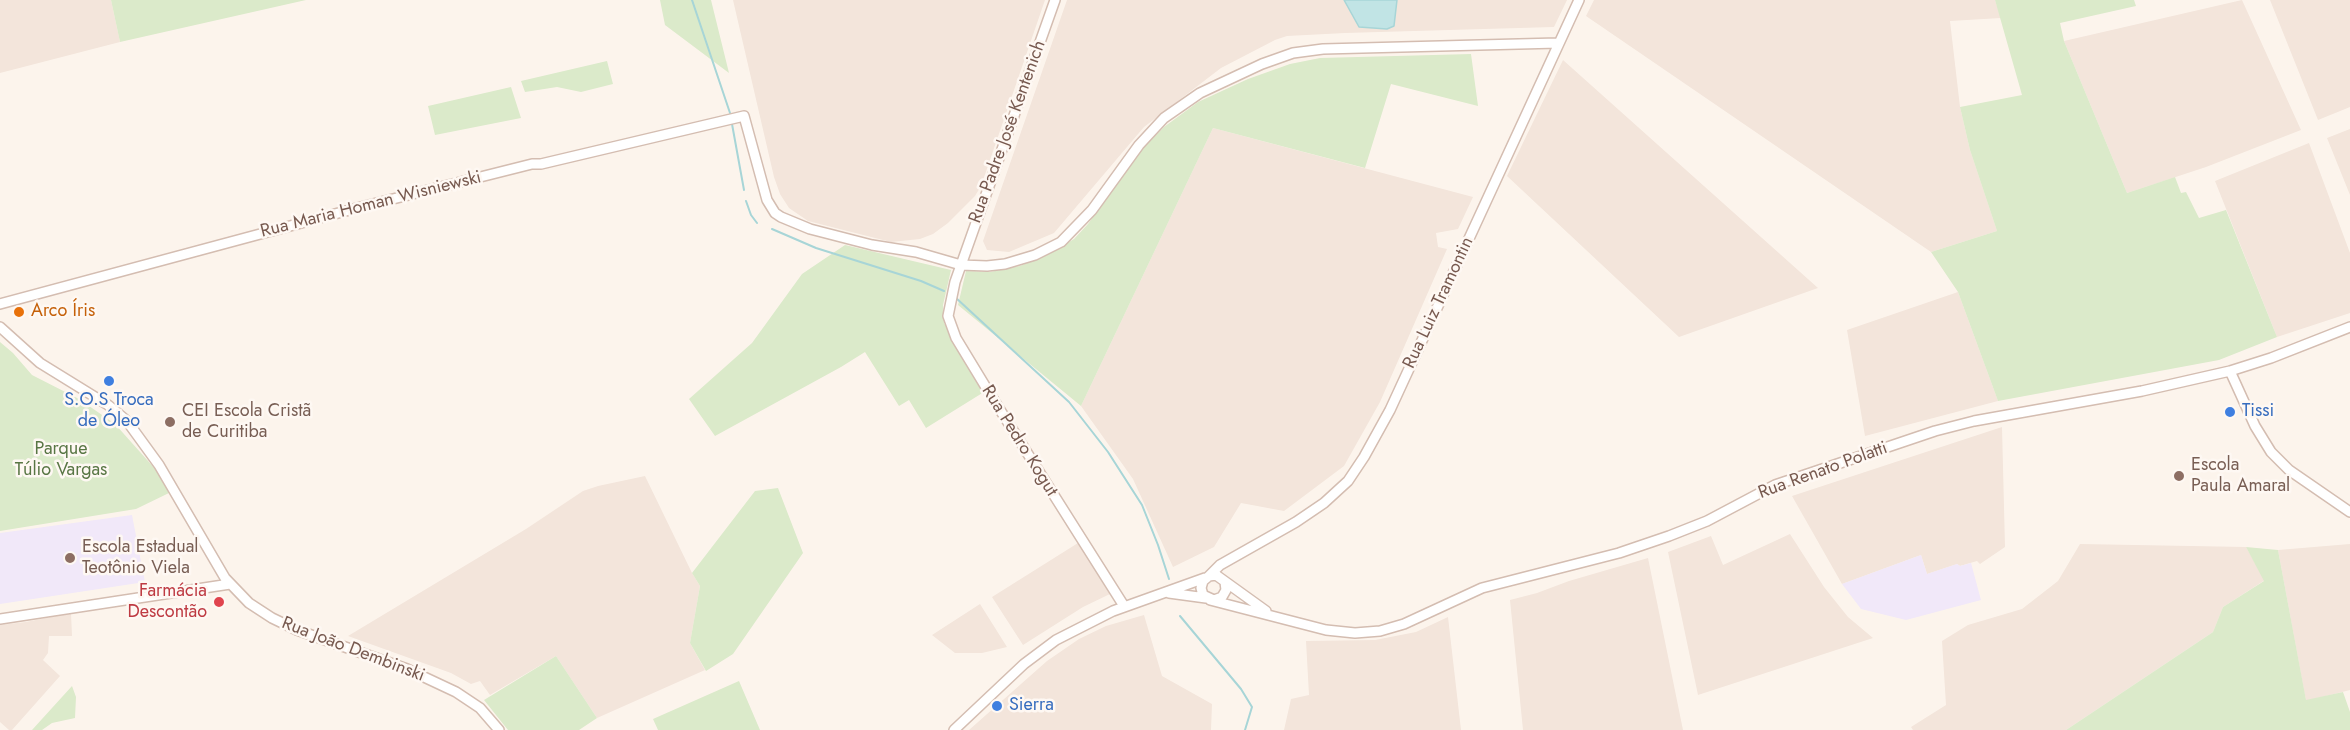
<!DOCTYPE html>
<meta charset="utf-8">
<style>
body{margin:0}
canvas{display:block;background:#fcf4ec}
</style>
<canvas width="2350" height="730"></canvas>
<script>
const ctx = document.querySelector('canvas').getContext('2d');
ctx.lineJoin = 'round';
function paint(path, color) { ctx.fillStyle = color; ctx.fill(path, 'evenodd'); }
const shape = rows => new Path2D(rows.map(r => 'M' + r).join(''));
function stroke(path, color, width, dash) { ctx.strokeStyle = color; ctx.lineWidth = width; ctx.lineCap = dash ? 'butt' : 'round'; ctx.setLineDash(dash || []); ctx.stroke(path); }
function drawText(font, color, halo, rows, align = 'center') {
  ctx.font = font + ' Jost,sans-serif'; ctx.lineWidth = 5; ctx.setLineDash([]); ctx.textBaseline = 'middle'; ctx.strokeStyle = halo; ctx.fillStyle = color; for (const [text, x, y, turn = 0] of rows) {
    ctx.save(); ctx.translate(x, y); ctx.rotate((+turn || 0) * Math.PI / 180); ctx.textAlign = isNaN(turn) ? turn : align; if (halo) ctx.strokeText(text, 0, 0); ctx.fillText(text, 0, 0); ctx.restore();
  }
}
const residential = shape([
 [0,0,111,0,120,42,0,73],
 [733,0,1045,0,981,186,975,196,948,223,933,234,920,239,891,242,808,221,789,208,780,194,774,177],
 [1067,0,1567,0,1554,27,1345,33,1287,36,1275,40,1221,68,1144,127,1054,233,1009,252,987,250,983,241],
 [1594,0,1995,0,2001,18,1950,21,1960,107,1970,150,1997,231,1931,252,1586,16],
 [2242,0,2301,130,2206,167,2127,193,2064,41],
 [2270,0,2350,0,2350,107,2318,120],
 [1563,60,1818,288,1679,337,1507,176],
 [1213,128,1473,197,1458,229,1436,233,1438,247,1447,249,1380,402,1344,466,1284,511,1241,503,1214,547,1173,567,1133,479,1081,406],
 [2350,129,2350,195,2327,138],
 [2309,143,2350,253,2350,313,2277,337,2215,181],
 [1958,292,1998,401,1865,436,1847,330],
 [2002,427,2005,547,1980,564,1977,561,1960,566,1957,564,1927,574,1921,555,1842,584,1792,496],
 [645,476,692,573,700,586,690,643,705,670,597,718,556,656,490,695,480,681,471,684,451,673,348,636,526,529,583,491,598,486],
 [1790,534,1824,587,1848,617,1873,638,1698,695,1668,552,1711,536,1723,565],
 [1078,543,1110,594,1083,607,1023,645,992,597],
 [2080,544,2246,547,2265,580,2223,607,2213,632,2066,730,1913,730,1911,727,1946,705,1942,641,1968,625,2022,609,2058,581],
 [2350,544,2350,690,2306,701,2278,550],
 [1648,558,1683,730,1523,730,1510,600,1537,593,1569,581],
 [980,604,1007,647,982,653,955,653,932,635],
 [71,613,72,636,49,636,48,653,43,660,60,676,12,730,9,730,0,722,0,625,26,622],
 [1144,615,1162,676,1212,704,1211,730,969,730,1047,661,1079,639,1106,626],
 [1448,617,1461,730,1284,730,1291,699,1309,695,1306,641,1375,640,1416,632]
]);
const education = shape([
 [132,515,145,582,0,604,0,533],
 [1921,555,1927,574,1957,564,1960,566,1971,563,1981,600,1906,620,1861,609,1842,584]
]);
const green = shape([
 [111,0,306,0,120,42],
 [660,0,711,0,729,73,665,25],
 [1995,0,2134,0,2136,6,2060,23,2064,41,2127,193,2175,177,2181,193,2186,192,2199,218,2226,210,2277,337,2219,360,1998,401,1958,292,1931,252,1997,231,1970,150,1960,107,2022,95],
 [1471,54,1478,106,1391,84,1365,168,1213,128,1081,406,958,305,966,271,990,272,1020,266,1049,254,1074,239,1088,224,1137,154,1164,127,1198,102,1248,79,1290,64,1320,58],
 [607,61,613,84,581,92,557,87,525,92,521,81],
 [511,87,521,118,435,135,428,106],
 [845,245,951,270,943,305,944,323,984,392,926,428,909,400,899,406,865,352,841,367,715,436,689,399,752,343,802,274],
 [0,342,13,353,32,375,79,399,115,424,157,471,169,493,136,509,0,531],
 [778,488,803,553,733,654,706,671,690,643,700,586,692,573,755,491],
 [2246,547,2278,550,2306,700,2343,692,2350,712,2350,730,2066,730,2213,632,2223,607,2264,581],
 [556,656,597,718,579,730,508,730,484,700],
 [739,681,760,730,658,730,653,719],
 [72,686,76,697,75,718,52,723,42,730,32,730]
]);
const water = shape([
 [1344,0,1397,0,1394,26,1387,29,1359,27,1344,0]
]);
const stream = shape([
 [692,0,730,113],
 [732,124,744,190],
 [746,201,751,215,757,223],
 [772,229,816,248,921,281,944,291],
 [956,298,1069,402,1108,452,1142,505,1158,545,1169,579],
 [1180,616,1241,689,1252,707,1245,730]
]);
const secondary = shape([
 [1055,0,955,282,948,316,956,338,990,394,1124,606],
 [0,304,357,208,532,164,541,164,744,116,767,200,775,213,781,217,810,229,872,245,916,252,961,265,987,266,1005,264,1035,255,1061,242,1092,210,1139,145,1164,118,1200,93,1262,64,1293,53,1323,49,1558,43],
 [0,327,40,363,108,405,127,421,159,465,225,578,249,603,272,618,297,630,407,669,456,692,480,708,499,730],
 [2230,371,2255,426,2271,452,2289,470,2350,512],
 [1209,576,1220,565,1296,522,1324,503,1348,481,1364,457,1390,410,1579,0],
 [1225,582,1226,590,1222,597,1214,600,1203,595,1201,588,1203,581,1209,576,1216,575,1266,611],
 [1169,593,1206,598],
 [1210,600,1326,630,1355,633,1380,631,1404,624,1482,588,1619,553,1669,536,1707,521,1775,485,1935,431,1974,421,2142,391,2230,371,2271,358,2350,327],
 [0,619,230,584],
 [954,730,1024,664,1056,640,1113,611,1205,578]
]);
const markers = [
 [19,312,6,"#e8710a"],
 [109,381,6,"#3f7fe0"],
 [2230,412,6,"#3f7fe0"],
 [170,422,6,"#8d6e63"],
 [2179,476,6,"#8d6e63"],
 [70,558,6,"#8d6e63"],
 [219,602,6,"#e0444e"],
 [997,706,6,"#3f7fe0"]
];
const streetNames = [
 ["Rua Padre José Kentenich",1008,132,-70],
 ["Rua Maria Homan Wisniewski",371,205,-14],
 ["Rua Luiz Tramontin",1439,303,-65],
 ["Rua Pedro Kogut",1019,441,58],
 ["Rua Renato Polatti",1823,471,-20],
 ["Rua João Dembinski",353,650,21]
];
const foodNames = [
 ["Arco Íris",31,312]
];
const shopNames = [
 ["S.O.S Troca",109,401,"center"],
 ["de Óleo",109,422,"center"],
 ["Tissi",2242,412],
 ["Sierra",1009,706]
];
const educationNames = [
 ["CEI Escola Cristã",182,412],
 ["de Curitiba",182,433],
 ["Escola",2191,466],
 ["Paula Amaral",2191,487],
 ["Escola Estadual",82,548],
 ["Teotônio Viela",82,569]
];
const parkNames = [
 ["Parque",61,450],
 ["Túlio Vargas",61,471]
];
const healthNames = [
 ["Farmácia",207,592],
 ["Descontão",207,613]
];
paint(residential, '#f3e5db');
paint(education, '#f1e8f9');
paint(green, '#dbeaca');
paint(water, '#c1e4e5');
stroke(water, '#a7d5d7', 1.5);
stroke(stream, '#a7d5d7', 2);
stroke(secondary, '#d4bdb1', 12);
stroke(secondary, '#fff', 9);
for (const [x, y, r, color] of markers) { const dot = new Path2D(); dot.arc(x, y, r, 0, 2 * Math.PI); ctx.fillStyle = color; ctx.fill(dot); stroke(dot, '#fef8f3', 2); }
drawText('18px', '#77594f', '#fef8f3', streetNames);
drawText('18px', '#c56008', '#fef8f3', foodNames, 'left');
drawText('18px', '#366cbe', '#fef8f3', shopNames, 'left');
drawText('18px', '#785e54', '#fef8f3', educationNames, 'left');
drawText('18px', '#587644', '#fef8f3', parkNames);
drawText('18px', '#be3a42', '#fef8f3', healthNames, 'right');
</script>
